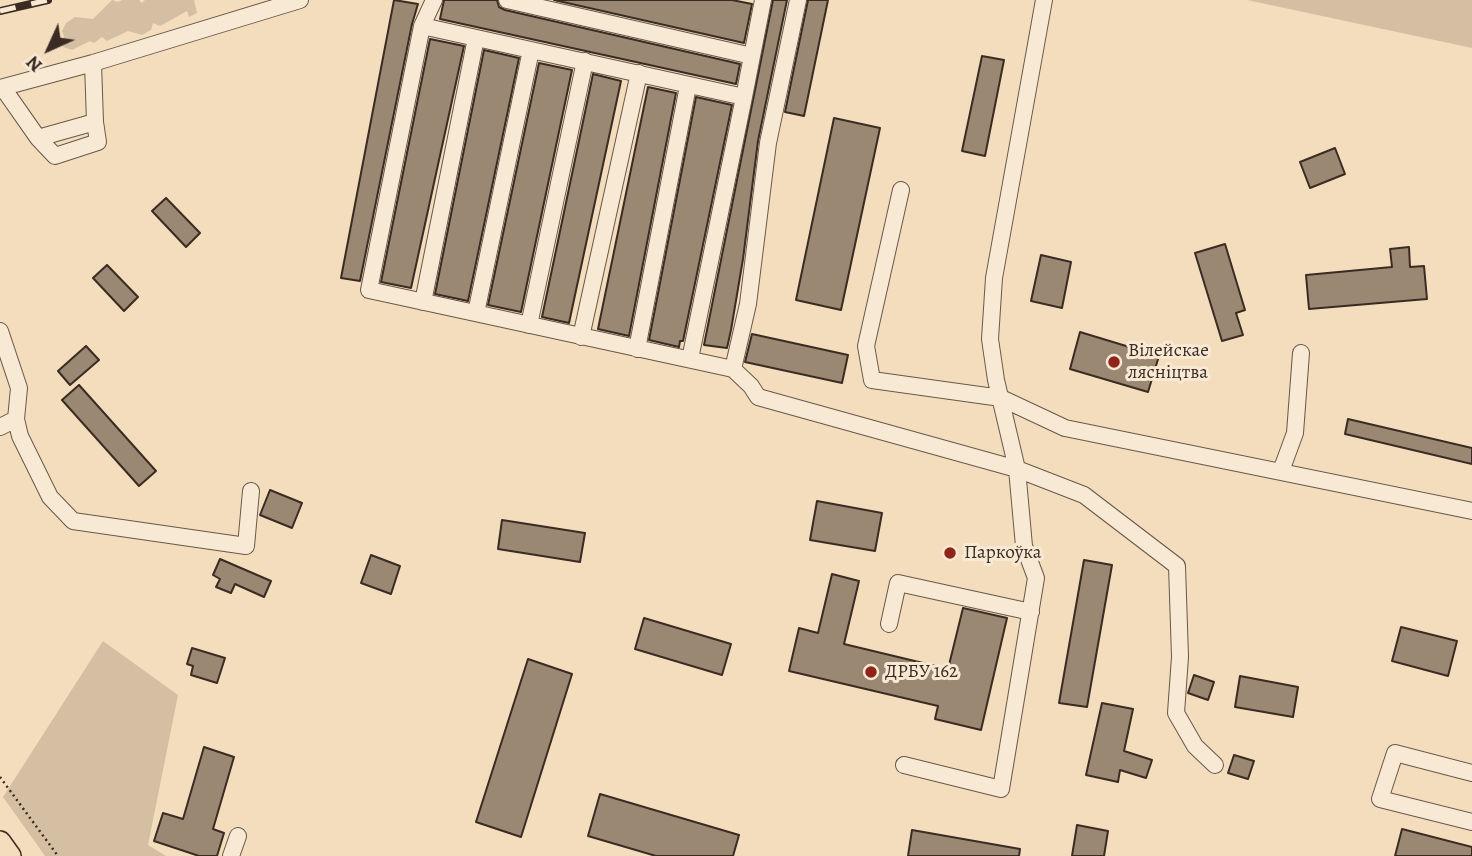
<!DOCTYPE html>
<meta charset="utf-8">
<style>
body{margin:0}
#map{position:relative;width:1472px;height:856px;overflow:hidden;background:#f4ddbd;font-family:Alegreya,serif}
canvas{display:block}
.north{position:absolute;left:14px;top:14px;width:70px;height:70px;-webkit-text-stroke:5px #f8e9d4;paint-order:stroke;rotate:225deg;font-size:19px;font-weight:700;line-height:28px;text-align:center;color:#3a2b23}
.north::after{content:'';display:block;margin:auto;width:24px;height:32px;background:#3a2b23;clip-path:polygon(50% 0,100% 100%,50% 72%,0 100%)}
</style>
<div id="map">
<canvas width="1472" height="856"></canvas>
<div class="north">N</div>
</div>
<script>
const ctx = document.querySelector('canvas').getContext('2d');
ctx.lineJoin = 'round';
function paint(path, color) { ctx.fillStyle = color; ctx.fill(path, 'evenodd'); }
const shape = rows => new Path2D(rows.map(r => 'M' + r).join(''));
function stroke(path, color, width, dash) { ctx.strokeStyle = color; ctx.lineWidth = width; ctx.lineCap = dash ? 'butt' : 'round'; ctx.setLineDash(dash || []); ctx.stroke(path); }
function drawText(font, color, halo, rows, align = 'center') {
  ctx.font = font + ' Alegreya,serif'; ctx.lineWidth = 6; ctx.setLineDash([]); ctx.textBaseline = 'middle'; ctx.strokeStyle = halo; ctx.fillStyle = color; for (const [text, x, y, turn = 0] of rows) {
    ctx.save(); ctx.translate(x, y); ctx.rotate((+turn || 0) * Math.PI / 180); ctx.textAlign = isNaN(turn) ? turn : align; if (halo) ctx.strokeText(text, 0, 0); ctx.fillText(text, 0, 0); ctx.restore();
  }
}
const green = shape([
 [112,0,118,2,122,0,139,0,142,3,145,0,194,0,197,13,189,17,187,11,160,26,153,23,151,30,142,35,128,31,107,41,102,37,94,43,90,41,72,50,63,47,65,39,62,31,66,23,75,17,93,19],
 [1247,0,1472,0,1472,48],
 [103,641,178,695,148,845,166,856,45,856,3,797]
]);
const building = shape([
 [394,0,418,4,412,24,360,281,341,278,394,0],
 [444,0,497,0,499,7,505,10,740,64,736,84,440,19,444,0],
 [554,0,732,0,752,4,744,43,554,0],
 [773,0,787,0,758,141,743,259,731,330,727,348,704,345,773,0],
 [808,0,828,0,804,116,785,112,808,0],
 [430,39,464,46,411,288,381,282,430,39],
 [484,50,519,58,468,301,435,294,484,50],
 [982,56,1004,60,985,156,962,151,982,56],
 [539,63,572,70,521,312,488,305,539,63],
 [593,74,621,81,569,323,542,317,593,74],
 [648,87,676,93,629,336,598,329,648,87],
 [696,97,732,105,683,341,680,341,679,347,649,340,696,97],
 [834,118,880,128,841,310,796,300,834,118],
 [1335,148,1345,174,1310,188,1300,162,1335,148],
 [166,198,200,233,186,247,152,211,166,198],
 [1225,244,1245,310,1236,313,1243,335,1222,341,1195,253,1225,244],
 [1409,247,1410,267,1424,266,1427,299,1309,309,1306,275,1392,267,1390,249,1409,247],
 [1041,255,1071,262,1062,308,1031,301,1041,255],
 [107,265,138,297,124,311,93,278,107,265],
 [1080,332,1159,356,1148,392,1070,369,1080,332],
 [752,334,848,355,842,383,745,362,752,334],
 [86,346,99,360,70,385,58,371,86,346],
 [79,385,156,471,139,486,62,400,79,385],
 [1348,419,1472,448,1472,464,1345,434,1348,419],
 [270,490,302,503,292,528,260,515,270,490],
 [817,501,882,513,875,551,810,540,817,501],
 [502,520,585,533,580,562,498,549,502,520],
 [371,555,400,566,391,594,361,583,371,555],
 [220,559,271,581,264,597,235,584,231,593,216,587,220,579,213,575,220,559],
 [1084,560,1112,565,1087,707,1059,703,1084,560],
 [832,574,859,581,844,644,948,669,963,608,1007,618,981,730,935,719,938,706,789,671,799,628,818,633,832,574],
 [644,618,731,644,722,675,635,649,644,618],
 [1401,627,1457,641,1448,676,1392,661,1401,627],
 [192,648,225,658,217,683,191,675,193,666,187,664,192,648],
 [528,659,572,674,521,837,476,822,528,659],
 [1194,675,1214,682,1208,700,1188,693,1194,675],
 [1240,676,1298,687,1293,717,1235,707,1240,676],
 [1102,703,1133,709,1124,751,1152,760,1146,778,1120,770,1118,782,1086,775,1102,703],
 [204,747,234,757,213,829,224,833,217,856,199,856,154,841,163,813,183,819,204,747],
 [1234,755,1254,761,1248,779,1228,773,1234,755],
 [600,794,739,835,733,856,656,856,588,836,600,794],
 [1077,825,1108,831,1104,856,1072,856,1077,825],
 [1402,829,1472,847,1472,856,1395,856,1402,829],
 [912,830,1020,849,1019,856,908,856,912,830]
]);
const path = shape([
 [0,777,58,856]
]);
const minor = shape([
 [434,0,422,26,369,290,733,369,751,386,758,397,1017,469,1084,495,1177,566,1180,657,1176,713,1195,746,1215,765],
 [507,0,752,56],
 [422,26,744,97,690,359],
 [0,88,93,63,300,0],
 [3,88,38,138,95,122,93,63],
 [744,97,763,0],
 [38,138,55,156,98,142,95,122],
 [901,190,866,346,872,380,1001,398,1065,428,1472,511],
 [423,302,476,38],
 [476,313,531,50],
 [529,325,585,61],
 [0,331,19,388,16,419,0,427],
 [581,337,639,73],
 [637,349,688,86],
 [733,369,748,304,768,143,798,0],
 [16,419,20,436,50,497,73,521,246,546,251,491],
 [1281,471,1295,433,1301,353],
 [889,624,898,583,1031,612],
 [904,765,1001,789,1036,578,1024,546,1017,469,996,380,990,339,994,278,1044,0],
 [1472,773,1395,753,1380,799,1472,822],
 [231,856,238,836]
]);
const major = shape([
 [0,842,10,856]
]);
const rail = shape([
 [0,11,48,0]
]);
const markers = [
 [1114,362,7,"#8f2418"],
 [950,553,7,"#8f2418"],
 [871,672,7,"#8f2418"]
];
const poiNames = [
 ["Вілейскае",1128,351],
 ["лясніцтва",1128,373],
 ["Паркоўка",964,553],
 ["ДРБУ 162",885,672]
];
paint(green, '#d4bfa3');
paint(building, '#9b8873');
stroke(building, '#3a2b23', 2);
stroke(minor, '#68584a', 18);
stroke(major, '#3a2b23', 24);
stroke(path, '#3a2b23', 2.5, [2, 3.5]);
stroke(minor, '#f8e9d4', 16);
stroke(major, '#f4ddbd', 21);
stroke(rail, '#3a2b23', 8);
stroke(rail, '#f8e9d4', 5, [16]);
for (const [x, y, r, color] of markers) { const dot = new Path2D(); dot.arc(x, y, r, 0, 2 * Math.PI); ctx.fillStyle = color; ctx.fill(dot); stroke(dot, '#f8e9d4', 2.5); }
drawText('19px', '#3a2b23', '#f8e9d4', poiNames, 'left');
</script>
